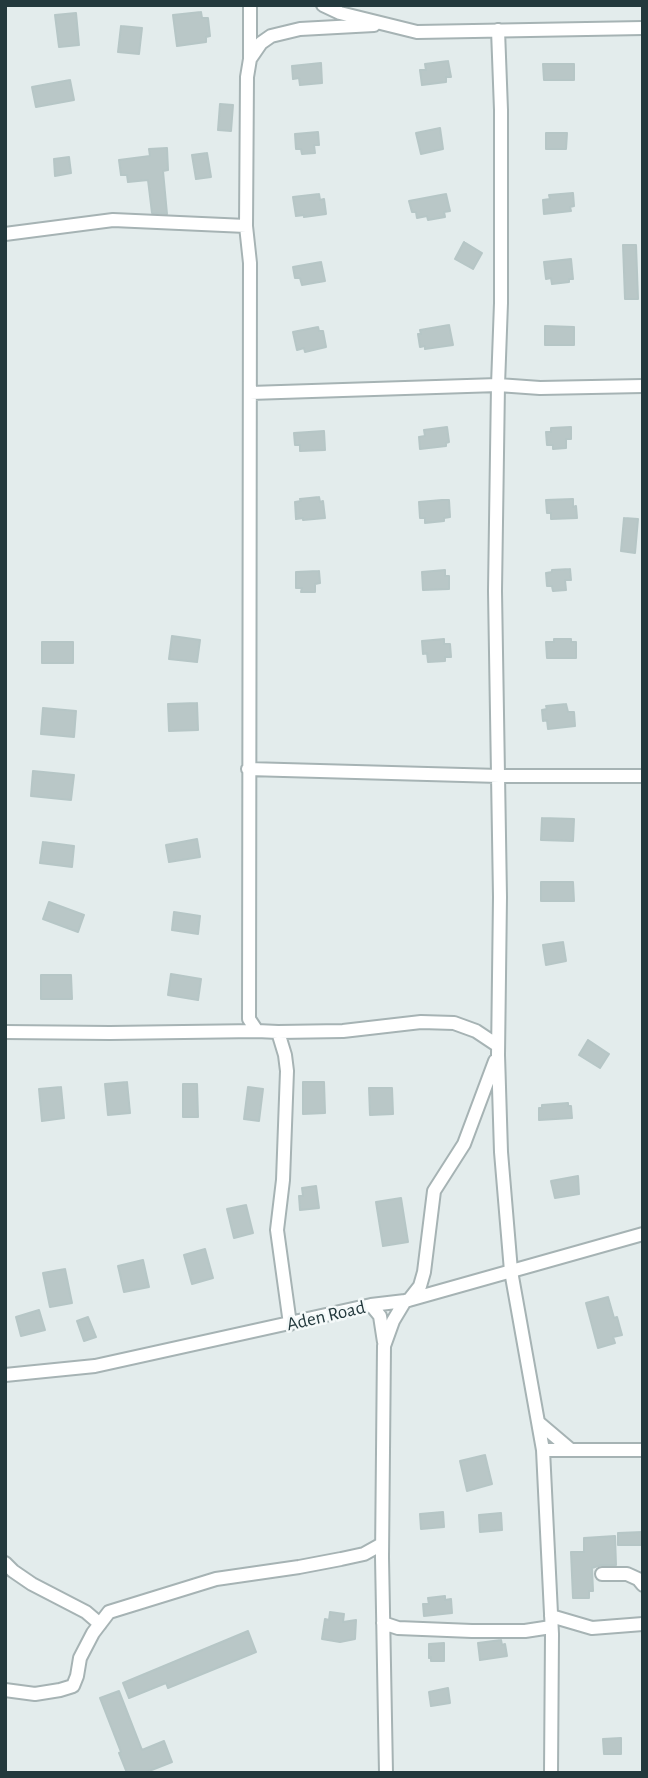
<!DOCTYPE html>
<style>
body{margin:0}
#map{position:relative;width:648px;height:1778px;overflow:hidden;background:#e3ecec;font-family:"Alegreya Sans",sans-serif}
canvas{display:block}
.frame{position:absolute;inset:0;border:7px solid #23393d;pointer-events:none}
</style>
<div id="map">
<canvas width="648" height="1778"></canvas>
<div class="frame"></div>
</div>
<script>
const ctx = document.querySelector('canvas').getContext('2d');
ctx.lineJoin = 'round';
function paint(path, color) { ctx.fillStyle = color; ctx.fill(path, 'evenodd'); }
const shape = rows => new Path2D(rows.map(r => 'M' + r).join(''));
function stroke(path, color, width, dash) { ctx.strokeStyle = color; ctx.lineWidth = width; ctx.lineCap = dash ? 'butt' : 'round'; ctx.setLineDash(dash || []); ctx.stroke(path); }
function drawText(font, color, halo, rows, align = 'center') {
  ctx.font = font + ' "Alegreya Sans",sans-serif'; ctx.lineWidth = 5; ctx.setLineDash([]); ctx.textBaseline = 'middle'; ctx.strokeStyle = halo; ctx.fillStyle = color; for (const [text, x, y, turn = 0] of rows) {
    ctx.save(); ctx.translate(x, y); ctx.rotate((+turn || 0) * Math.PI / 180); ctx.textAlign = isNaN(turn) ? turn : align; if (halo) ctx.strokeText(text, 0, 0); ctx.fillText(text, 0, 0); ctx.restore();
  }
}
const building = shape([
 [201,12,202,18,208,18,210,36,206,37,206,42,177,46,173,15,201,12],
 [76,13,79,45,59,47,55,15,76,13],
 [121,26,142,28,139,54,118,52,121,26],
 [448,61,451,77,446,77,446,82,422,85,420,70,426,70,425,64,448,61],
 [321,63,322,83,300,85,299,78,293,79,292,66,321,63],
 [543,64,574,64,574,80,544,80,543,64],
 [70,80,74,100,36,107,32,87,70,80],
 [220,104,233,105,231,131,218,130,220,104],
 [440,128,443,149,421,154,416,133,440,128],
 [318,132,319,145,314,145,315,153,302,154,301,149,296,149,295,134,318,132],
 [546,133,567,133,566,149,546,149,546,133],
 [167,148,168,170,163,171,167,214,152,213,148,180,128,182,127,175,121,175,119,160,150,156,149,149,167,148],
 [207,153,211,177,196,179,192,155,207,153],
 [69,157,71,173,55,176,54,159,69,157],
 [573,193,574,206,570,207,571,211,544,214,543,200,550,199,549,195,573,193],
 [319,194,320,200,324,199,326,214,304,217,304,215,296,216,293,197,319,194],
 [446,194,450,211,444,212,445,217,428,220,427,216,417,218,416,212,412,212,409,201,446,194],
 [464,242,482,253,473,269,455,259,464,242],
 [623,245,636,245,638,299,625,299,623,245],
 [571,259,573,279,569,279,569,282,552,284,551,278,546,279,544,262,571,259],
 [321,262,325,281,302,285,300,278,295,278,293,267,321,262],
 [449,325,453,345,425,349,425,346,420,347,418,334,421,334,420,330,449,325],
 [545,326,574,327,574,345,545,345,545,326],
 [318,327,319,331,323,331,326,347,305,352,304,348,297,350,293,332,318,327],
 [447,427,449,442,446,443,446,446,420,449,419,437,425,436,424,430,447,427],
 [571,427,571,439,566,439,566,448,553,449,553,445,547,445,546,432,551,432,551,428,571,427],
 [324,431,325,450,300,451,300,445,295,445,294,433,324,431],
 [319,497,320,502,323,501,325,518,303,520,303,518,296,519,295,502,301,501,300,499,319,497],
 [573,499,573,507,576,506,577,518,551,519,551,513,547,513,546,500,573,499],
 [442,500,449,500,450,517,444,518,444,521,425,523,425,518,420,518,419,502,442,500],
 [624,518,638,519,635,553,621,551,624,518],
 [570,569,571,580,565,580,566,590,553,591,552,586,547,586,546,573,552,572,552,570,570,569],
 [445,570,445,576,449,576,449,589,423,590,422,572,445,570],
 [319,571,320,583,315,584,315,592,301,592,302,588,296,588,296,572,319,571],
 [172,636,200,640,197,662,169,659,172,636],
 [444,639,444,644,450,644,451,657,445,657,445,661,428,662,427,653,423,654,422,641,444,639],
 [554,639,571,639,571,642,576,642,576,658,547,658,546,642,554,642,554,639],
 [42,642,73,642,73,663,42,663,42,642],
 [197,703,198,730,169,731,168,704,197,703],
 [566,704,568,712,574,712,575,726,548,729,547,720,543,721,542,710,547,709,546,706,566,704],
 [43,708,76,711,74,737,41,734,43,708],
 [33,771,74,775,71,800,31,796,33,771],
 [542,818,574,819,573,841,541,840,542,818],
 [197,839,200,857,169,862,166,845,197,839],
 [43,842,74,846,72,867,40,863,43,842],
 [541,882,573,882,574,901,541,901,541,882],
 [49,902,84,915,78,932,43,919,49,902],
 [174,912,200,916,198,934,172,930,174,912],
 [563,942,566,961,546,965,543,945,563,942],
 [171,974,201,979,198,1000,168,995,171,974],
 [41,975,71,975,72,999,41,999,41,975],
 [588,1040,609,1054,600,1068,579,1055,588,1040],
 [127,1082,130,1113,108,1115,105,1084,127,1082],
 [303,1082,324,1082,325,1113,303,1114,303,1082],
 [183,1084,197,1084,198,1117,183,1117,183,1084],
 [61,1087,64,1118,42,1121,39,1089,61,1087],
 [248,1087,263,1089,259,1121,244,1119,248,1087],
 [369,1088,392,1088,393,1114,370,1115,369,1088],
 [568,1103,568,1106,571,1106,572,1118,539,1120,539,1108,542,1108,542,1105,568,1103],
 [578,1176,579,1194,555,1198,551,1181,578,1176],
 [316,1186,319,1208,300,1210,299,1196,303,1196,302,1188,316,1186],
 [401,1198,408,1242,383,1246,376,1202,401,1198],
 [246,1205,253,1233,234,1238,227,1209,246,1205],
 [205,1249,213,1278,192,1284,184,1255,205,1249],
 [143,1260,149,1287,124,1292,118,1266,143,1260],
 [65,1269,72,1303,50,1307,43,1273,65,1269],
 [608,1297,614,1318,617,1317,622,1335,613,1337,615,1343,598,1348,586,1303,608,1297],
 [39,1310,45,1330,21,1336,16,1317,39,1310],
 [88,1317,96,1337,84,1341,77,1321,88,1317],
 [485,1455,492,1484,467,1491,460,1461,485,1455],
 [443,1512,444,1527,421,1529,420,1514,443,1512],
 [501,1513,502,1530,480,1532,479,1515,501,1513],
 [643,1532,643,1545,618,1545,618,1533,643,1532],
 [615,1536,616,1565,601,1565,592,1568,593,1591,589,1591,589,1598,573,1598,571,1552,584,1552,584,1538,615,1536],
 [445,1596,445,1600,451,1599,452,1613,424,1616,423,1604,429,1604,428,1598,445,1596],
 [330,1612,344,1614,343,1622,356,1620,355,1639,340,1642,322,1639,325,1619,329,1620,330,1612],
 [248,1631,256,1652,168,1688,166,1683,129,1698,123,1683,248,1631],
 [501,1640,502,1645,505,1644,507,1656,480,1660,478,1643,501,1640],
 [444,1643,444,1661,431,1661,431,1657,429,1658,429,1644,444,1643],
 [448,1688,450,1703,431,1706,429,1692,448,1688],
 [119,1691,142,1750,164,1741,172,1762,144,1773,127,1773,119,1753,121,1752,100,1698,119,1691],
 [621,1738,621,1754,604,1754,603,1739,621,1738]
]);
const street = shape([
 [250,5,250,59,247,77,246,226,250,263,249,1019,257,1031,278,1032,343,1031,421,1022,454,1023,476,1031,497,1045],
 [323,5,340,13,417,32,643,28],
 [498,30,501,110,501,303,498,385,495,591,500,897,498,1055,501,1152,511,1271,543,1450,552,1634,551,1773],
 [250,59,261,43,271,36,300,29,374,25],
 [5,234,113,220,246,226],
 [250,393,498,385,540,388,643,386],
 [248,769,499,776,643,776],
 [5,1032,110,1033,257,1031],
 [278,1032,285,1055,287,1071,283,1180,277,1230,290,1324],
 [409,1300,420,1286,424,1272,434,1191,464,1144,495,1061],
 [371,1305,380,1316,384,1342],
 [5,1375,95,1366,371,1305,405,1301,643,1234],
 [538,1422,571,1450],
 [543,1450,643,1450],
 [5,1563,13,1571,32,1584,86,1612,100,1624],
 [602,1574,627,1574,638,1579,643,1585],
 [551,1616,592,1628,643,1624],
 [383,1623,398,1628,472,1631,525,1631,551,1627],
 [5,1690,35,1694,60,1690,73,1686,77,1676,80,1658,93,1633,109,1612,216,1579,299,1567,341,1559,364,1554,382,1544],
 [386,1773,382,1557,384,1346,393,1321,405,1301]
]);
const streetNames = [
 ["Aden Road",326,1316,-13]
];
paint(building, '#b9c7c7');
stroke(building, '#b6c6c6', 2);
stroke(street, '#a6b3b4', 16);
stroke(street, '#fff', 12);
drawText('19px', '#23393d', '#f4f9f9', streetNames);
</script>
